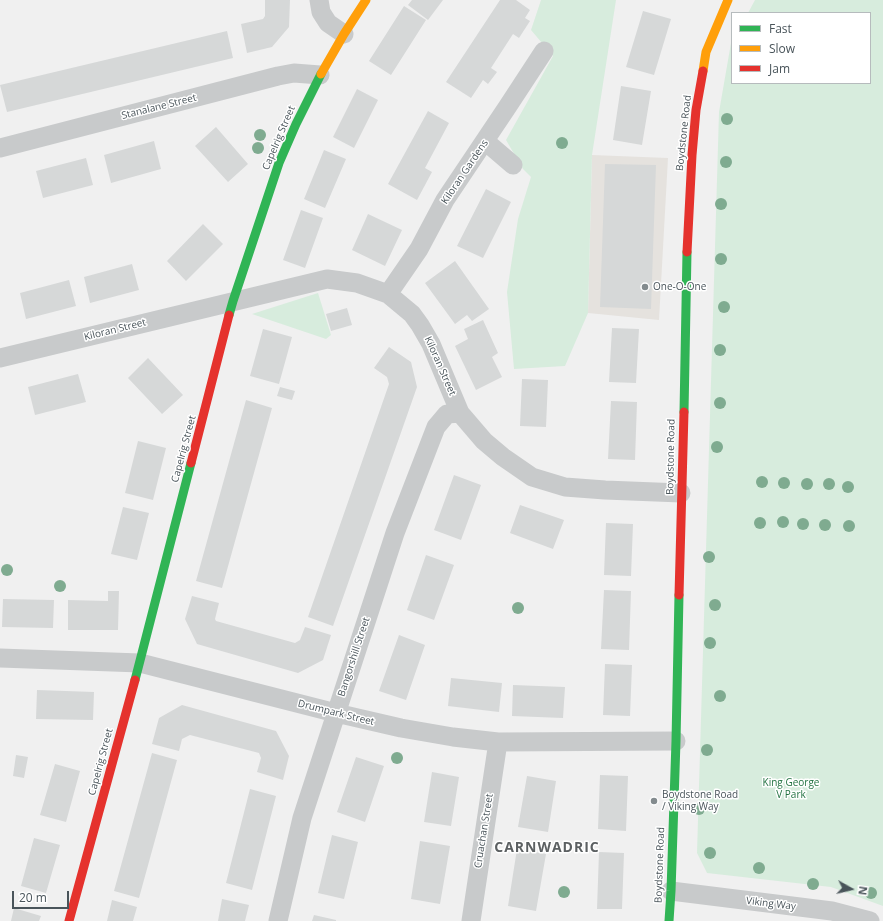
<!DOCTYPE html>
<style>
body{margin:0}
#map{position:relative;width:883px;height:921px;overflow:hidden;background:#f0f0f0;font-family:"Open Sans",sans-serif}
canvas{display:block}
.legend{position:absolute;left:731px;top:12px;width:140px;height:72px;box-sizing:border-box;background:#fff;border:1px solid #b6bbbd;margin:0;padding:5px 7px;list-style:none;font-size:12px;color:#49545a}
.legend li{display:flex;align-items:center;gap:8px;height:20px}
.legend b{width:20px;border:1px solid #b6bbbd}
.north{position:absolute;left:831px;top:869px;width:40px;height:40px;-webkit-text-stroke:3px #fff;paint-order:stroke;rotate:98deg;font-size:11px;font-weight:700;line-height:16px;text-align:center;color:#49545a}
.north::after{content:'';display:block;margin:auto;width:14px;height:18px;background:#49545a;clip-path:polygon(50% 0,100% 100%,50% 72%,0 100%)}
.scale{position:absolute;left:12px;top:891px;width:57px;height:18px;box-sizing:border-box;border:2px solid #49545a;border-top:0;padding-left:5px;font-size:12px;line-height:14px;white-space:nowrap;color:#49545a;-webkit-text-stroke:3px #fff;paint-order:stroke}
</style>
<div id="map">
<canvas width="883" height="921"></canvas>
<ul class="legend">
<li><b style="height:5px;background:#30b455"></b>Fast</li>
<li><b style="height:5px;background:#ff9f0a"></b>Slow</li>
<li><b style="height:5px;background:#e5322d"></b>Jam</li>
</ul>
<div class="north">N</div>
<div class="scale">20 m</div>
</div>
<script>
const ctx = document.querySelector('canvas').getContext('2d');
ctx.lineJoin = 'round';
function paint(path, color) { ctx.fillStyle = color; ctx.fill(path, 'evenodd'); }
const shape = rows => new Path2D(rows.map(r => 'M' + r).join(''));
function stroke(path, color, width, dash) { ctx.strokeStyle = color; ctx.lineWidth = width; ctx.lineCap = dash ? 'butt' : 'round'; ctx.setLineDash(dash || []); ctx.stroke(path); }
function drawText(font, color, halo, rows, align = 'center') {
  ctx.font = font + ' "Open Sans",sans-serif'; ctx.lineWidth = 3; ctx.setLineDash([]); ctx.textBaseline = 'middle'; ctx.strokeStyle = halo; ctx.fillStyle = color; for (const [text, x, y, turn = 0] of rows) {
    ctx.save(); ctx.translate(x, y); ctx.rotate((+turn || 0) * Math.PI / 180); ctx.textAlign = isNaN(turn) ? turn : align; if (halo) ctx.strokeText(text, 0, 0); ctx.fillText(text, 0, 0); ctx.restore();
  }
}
const commercial = shape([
 [592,155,668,158,659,320,588,313]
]);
const green = shape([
 [541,0,616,0,592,155,588,313,565,366,514,369,507,292,518,219,531,177,523,169,506,140,553,56,531,30],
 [755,0,883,0,883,906,831,887,707,873,697,853,719,112,731,43,732,41,732,83,870,83,870,13,748,13],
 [318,293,331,335,326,339,252,314]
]);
const building = shape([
 [265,0,290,0,289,27,272,47,247,53,241,24,263,19,265,16],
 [412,0,443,0,428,20,408,5],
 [500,0,516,0,530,10,525,18,530,21,519,38,513,34,491,68,497,72,488,84,483,80,471,98,446,82],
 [404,6,426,20,391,75,369,61],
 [643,11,671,19,654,75,626,67],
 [227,31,233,58,7,112,0,85],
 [621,86,651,91,642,145,613,140],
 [357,89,378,100,354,148,333,137],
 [428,111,449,123,425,168,432,172,417,200,388,184],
 [216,127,248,164,228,182,195,146],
 [154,141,161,169,111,183,104,155],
 [324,150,346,159,325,208,304,199],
 [86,158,93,185,43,198,36,171],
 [605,164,656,165,651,309,600,307],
 [486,189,511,202,483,258,457,246],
 [301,210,323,218,305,268,283,260],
 [368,214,402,230,385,266,352,250],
 [203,224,223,244,186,281,167,261],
 [455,261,489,309,472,321,467,315,455,324,425,283],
 [132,264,139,290,90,303,84,277],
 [69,280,76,306,26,319,20,293],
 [347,308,352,325,331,331,326,314],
 [483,320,498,353,492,357,502,377,476,390,455,346,468,339,464,329],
 [612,328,639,329,636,383,609,382],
 [263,329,292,337,279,384,250,376],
 [389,347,411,362,417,387,333,626,308,617,389,384,387,377,374,368],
 [148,358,183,395,162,414,128,378],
 [78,374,86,402,35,415,28,387],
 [522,379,548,380,546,427,520,426],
 [280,387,295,391,292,400,277,396],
 [246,400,272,408,222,588,196,581],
 [611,401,637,402,635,460,608,459],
 [138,441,166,448,153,500,125,493],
 [454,475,481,485,461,540,434,530],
 [520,505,564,520,553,549,510,533],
 [123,507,149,513,137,560,111,554],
 [606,523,633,524,631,576,604,575],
 [426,555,454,565,434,620,407,610],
 [604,590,631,591,629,650,601,649],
 [108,591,119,591,118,630,68,630,68,600,108,601],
 [192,596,219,603,215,619,216,621,295,643,300,640,305,627,331,635,323,660,298,673,197,644,185,619],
 [3,599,54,600,53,628,2,627],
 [399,635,425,645,406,700,379,691],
 [605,664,632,665,630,716,603,715],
 [451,678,502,683,499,712,448,706],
 [513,685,565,687,563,718,512,716],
 [37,690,94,692,93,720,36,719],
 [182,705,276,731,289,756,283,780,257,772,261,758,259,753,190,735,182,739,179,751,152,744,159,718],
 [152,753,177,760,139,898,114,891],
 [16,755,28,757,24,778,13,776],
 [356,757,384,766,365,822,337,812],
 [55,764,80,771,66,822,40,815],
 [432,772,459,777,451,826,424,822],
 [600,775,628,776,626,831,598,829],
 [527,776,556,781,548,832,518,827],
 [250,789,276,796,252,890,226,883],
 [332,835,358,842,344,899,318,893],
 [34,838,60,845,46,893,21,886],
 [420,841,450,846,440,904,411,899],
 [517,849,546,854,536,911,508,906],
 [599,852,624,853,622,909,597,909],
 [222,899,249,905,245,921,218,921],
 [112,900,137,907,133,921,107,921],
 [14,908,41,916,39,921,11,921],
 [314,915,336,920,336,921,312,921]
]);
const street = shape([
 [319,0,321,12,328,23,344,34],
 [485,141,513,165],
 [0,148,278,76,294,73,320,75],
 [388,294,419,249,445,200,508,106,544,51],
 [0,358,327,279,357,283,388,294,412,314,420,325,431,344,460,413,484,441,503,457,532,477,565,487,605,490,681,493],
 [0,658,140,663,336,713,401,728,453,737,498,742,676,741],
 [671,891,832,911,870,921],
 [278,921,302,818,395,533,436,427,447,414,460,413],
 [471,921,498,742]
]);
const fast = shape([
 [229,315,233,301,279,163,296,124,321,74],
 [684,412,687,252],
 [135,680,191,463],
 [669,921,671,891,676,741,679,595]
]);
const slow = shape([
 [703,71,706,52,728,0],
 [321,74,344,34,366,0]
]);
const jam = shape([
 [687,252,692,155,696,110,703,71],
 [191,463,229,315],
 [679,595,684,412],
 [69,921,135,680]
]);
const trees = [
 [727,119],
 [260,135],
 [562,143],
 [258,148],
 [726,162],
 [721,204],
 [721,259],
 [724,307],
 [720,350],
 [720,403],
 [717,447],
 [762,482],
 [784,483],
 [807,484],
 [829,484],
 [848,487],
 [783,522],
 [760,523],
 [803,524],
 [825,525],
 [849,526],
 [709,557],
 [7,570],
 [60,586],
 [715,605],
 [518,608],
 [710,643],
 [720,696],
 [707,750],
 [397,758],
 [699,809],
 [710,853],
 [759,868],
 [813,884],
 [564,892],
 [871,893]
];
const markers = [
 [645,287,4,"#838b8e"],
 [654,801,4,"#838b8e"]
];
const streetNames = [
 ["Stanalane Street",159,107,-14],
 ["Boydstone Road",684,133,-84],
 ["Capelrig Street",279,138,-67],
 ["Kiloran Gardens",465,172,-56],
 ["Kiloran Street",115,330,-14],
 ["Kiloran Street",440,366,66],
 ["Capelrig Street",184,449,-75],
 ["Boydstone Road",671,457,-89],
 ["Bangorshill Street",354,657,-72],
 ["Drumpark Street",336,713,14],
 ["Capelrig Street",101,762,-75],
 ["Cruachan Street",484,831,-81],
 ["Boydstone Road",660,865,-88],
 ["Viking Way",771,904,7]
];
const poiNames = [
 ["One-O-One",653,287],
 ["Boydstone Road",662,795],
 ["/ Viking Way",662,807]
];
const parkNames = [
 ["King George",791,783],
 ["V Park",791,795]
];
const districtNames = [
 ["CARNWADRIC",547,848]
];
paint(commercial, '#e5e2de');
paint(green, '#d7ecdd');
paint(building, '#d6d8d8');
stroke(street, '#c8cacb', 19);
stroke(fast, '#30b455', 9);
stroke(slow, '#ff9f0a', 9);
stroke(jam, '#e5322d', 9);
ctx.fillStyle = '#7fab90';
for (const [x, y] of trees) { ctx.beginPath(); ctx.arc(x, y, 6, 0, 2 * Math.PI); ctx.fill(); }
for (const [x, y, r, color] of markers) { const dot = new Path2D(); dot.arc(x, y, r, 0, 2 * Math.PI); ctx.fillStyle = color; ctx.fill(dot); stroke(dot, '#fff', 1.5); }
drawText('10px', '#49545a', '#fff', streetNames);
drawText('10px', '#49545a', '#fff', poiNames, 'left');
drawText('10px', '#227241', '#fff', parkNames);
ctx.letterSpacing = '1px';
drawText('bold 14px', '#5c6062', '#fff', districtNames);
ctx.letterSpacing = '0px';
</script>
